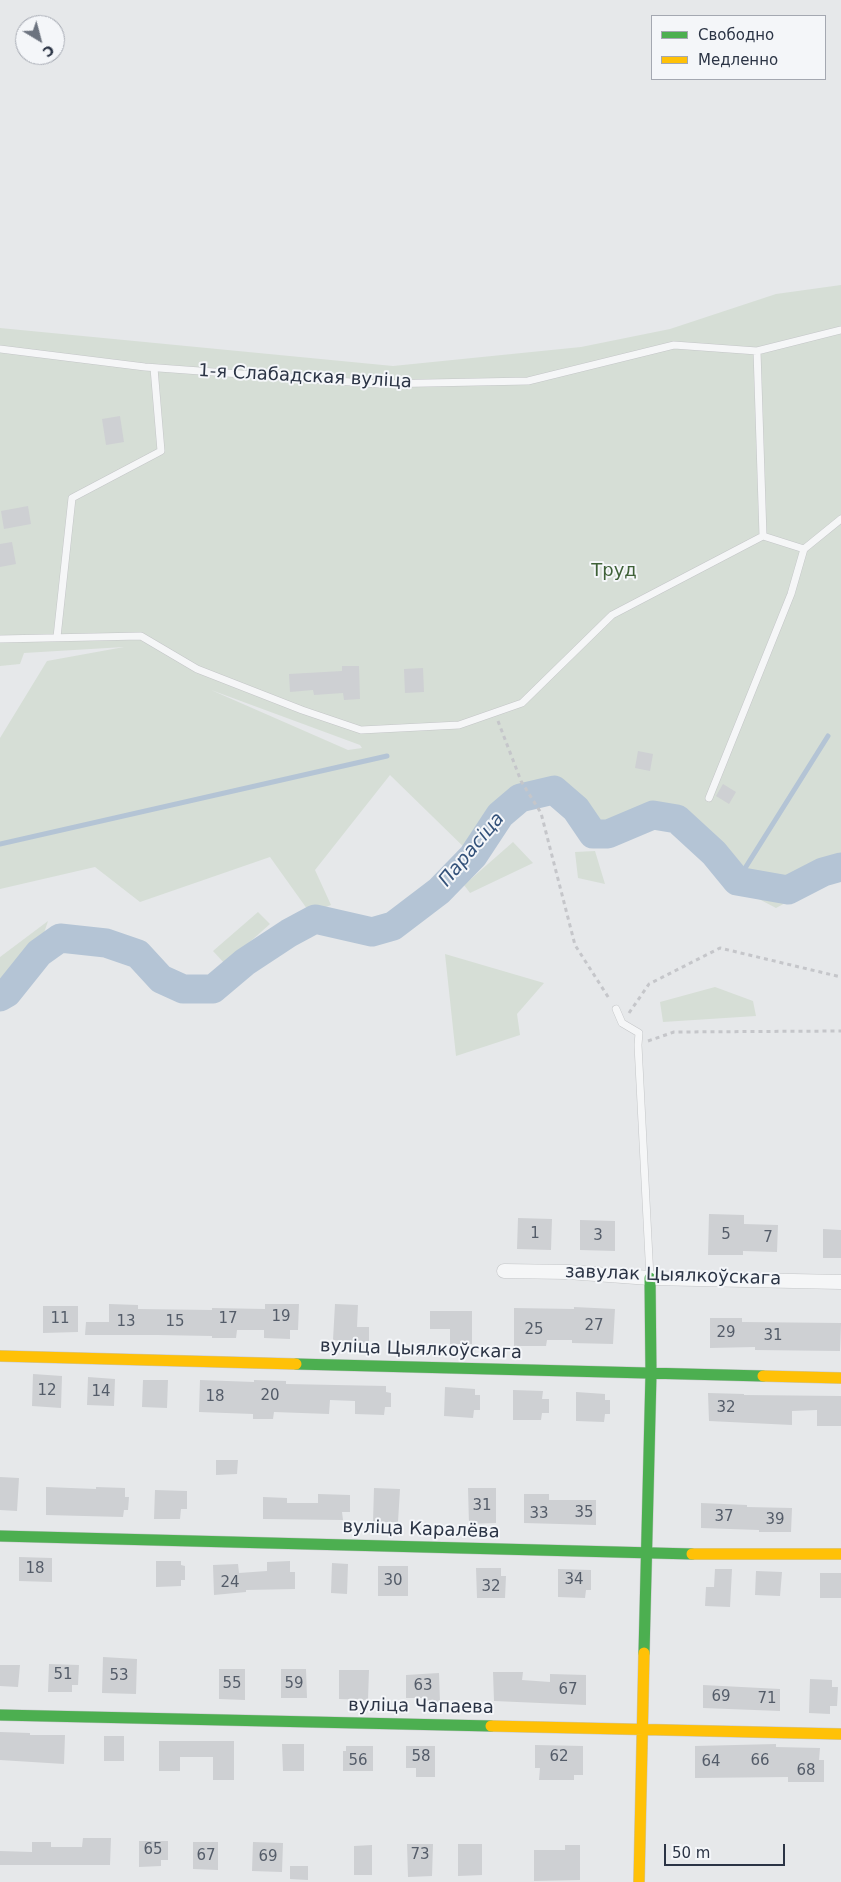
<!DOCTYPE html>
<meta charset="utf-8">
<style>
body{margin:0}
#map{position:relative;width:841px;height:1882px;overflow:hidden;background:#e6e8ea;font-family:"DejaVu Sans",sans-serif}
canvas{display:block}
.legend{position:absolute;left:651px;top:15px;width:175px;height:65px;box-sizing:border-box;background:#f4f6f9;border:1px solid #a4a8b1;margin:0;padding:6px 9px;list-style:none;font-size:15px;color:#2b3445}
.legend li{display:flex;align-items:center;gap:10px;height:25px}
.legend b{width:25px;border:1px solid #a4a8b1}
.north{position:absolute;left:15px;top:15px;width:50px;height:50px;box-sizing:border-box;background:#f4f6f9;border:1px solid #a4a8b1;border-radius:50%;rotate:143deg;font-size:14px;font-weight:700;line-height:20px;text-align:center;color:#2b3445}
.north::after{content:'';display:block;margin:auto;width:18px;height:22px;background:#6c737f;clip-path:polygon(50% 0,100% 100%,50% 72%,0 100%)}
.scale{position:absolute;left:664px;top:1844px;width:121px;height:22px;box-sizing:border-box;border:2px solid #2b3445;border-top:0;padding-left:6px;font-size:15px;line-height:18px;white-space:nowrap;color:#2b3445;-webkit-text-stroke:4px #f4f6f9;paint-order:stroke}
</style>
<div id="map">
<canvas width="841" height="1882"></canvas>
<ul class="legend">
<li><b style="height:6px;background:#4caf50"></b>Свободно</li>
<li><b style="height:6px;background:#ffc107"></b>Медленно</li>
</ul>
<div class="north">С</div>
<div class="scale">50 m</div>
</div>
<script>
const ctx = document.querySelector('canvas').getContext('2d');
ctx.lineJoin = 'round';
function paint(path, color) { ctx.fillStyle = color; ctx.fill(path, 'evenodd'); }
const shape = rows => new Path2D(rows.map(r => 'M' + r).join(''));
function stroke(path, color, width, dash) { ctx.strokeStyle = color; ctx.lineWidth = width; ctx.lineCap = dash ? 'butt' : 'round'; ctx.setLineDash(dash || []); ctx.stroke(path); }
function drawText(font, color, halo, rows, align = 'center') {
  ctx.font = font + ' "DejaVu Sans",sans-serif'; ctx.lineWidth = 4; ctx.setLineDash([]); ctx.textBaseline = 'middle'; ctx.strokeStyle = halo; ctx.fillStyle = color; for (const [text, x, y, turn = 0] of rows) {
    ctx.save(); ctx.translate(x, y); ctx.rotate((+turn || 0) * Math.PI / 180); ctx.textAlign = isNaN(turn) ? turn : align; if (halo) ctx.strokeText(text, 0, 0); ctx.fillText(text, 0, 0); ctx.restore();
  }
}
const green = shape([
 [841,285,841,875,832,878,776,908,717,877,697,837,677,819,653,815,608,834,593,834,576,809,553,790,520,798,500,815,473,856,390,775,315,870,331,905,310,913,270,857,140,902,95,867,0,889,0,738,47,661,124,647,24,653,20,664,0,666,0,328,393,366,581,347,670,329,776,294],
 [211,690,360,745,362,748,348,750],
 [513,842,533,863,470,893,464,885],
 [595,851,605,884,578,878,575,852],
 [258,912,270,924,225,964,213,951],
 [48,921,43,936,0,980,0,957],
 [445,954,544,983,517,1014,520,1035,456,1056],
 [715,987,753,1001,756,1016,663,1022,660,1002]
]);
const stream = shape([
 [0,844,387,756],
 [737,881,828,736]
]);
const river = shape([
 [0,997,7,993,39,953,60,938,106,943,138,954,161,979,183,989,213,989,245,962,289,933,315,919,372,932,393,926,439,891,473,856,500,815,520,798,554,790,576,809,593,834,608,834,653,815,677,819,714,853,737,881,788,890,823,872,841,867]
]);
const building = shape([
 [120,416,124,442,106,445,102,419],
 [28,506,31,524,4,529,1,511],
 [12,542,16,564,0,567,0,544],
 [342,666,359,666,360,699,344,700,343,693,314,695,313,690,290,692,289,674,342,671],
 [423,668,424,692,405,693,404,669],
 [638,751,653,754,650,771,635,768],
 [723,784,736,792,729,804,716,796],
 [709,1214,744,1215,744,1224,778,1225,777,1252,743,1251,743,1255,708,1255],
 [518,1218,552,1219,551,1250,517,1249],
 [580,1220,615,1221,615,1251,580,1250],
 [823,1229,841,1230,841,1258,823,1258],
 [109,1304,138,1305,138,1309,212,1310,212,1308,265,1309,265,1304,299,1304,298,1330,290,1330,290,1339,264,1338,264,1330,237,1330,236,1338,212,1338,212,1336,158,1335,85,1335,86,1322,109,1322],
 [335,1304,358,1305,357,1327,369,1327,369,1343,333,1340],
 [43,1306,78,1306,78,1332,43,1333],
 [574,1307,615,1309,613,1344,572,1343,572,1340,547,1340,546,1346,514,1346,514,1308,574,1309],
 [430,1311,472,1311,472,1344,450,1344,450,1329,430,1329],
 [710,1318,742,1318,742,1322,841,1323,840,1351,755,1350,755,1347,710,1348],
 [33,1374,62,1376,61,1408,32,1406],
 [88,1377,115,1379,114,1406,87,1405],
 [143,1380,168,1380,167,1408,142,1407],
 [200,1380,254,1382,254,1380,286,1381,286,1384,386,1386,386,1392,391,1393,391,1407,385,1407,384,1415,355,1414,355,1401,330,1400,329,1414,274,1412,273,1419,253,1419,253,1414,199,1412],
 [445,1387,475,1389,475,1395,480,1395,480,1410,474,1410,473,1418,444,1416],
 [513,1390,543,1391,542,1399,549,1399,549,1413,542,1413,541,1420,513,1420],
 [576,1392,605,1394,605,1400,610,1400,610,1414,605,1414,604,1422,576,1421],
 [708,1393,744,1394,744,1395,841,1396,841,1426,817,1426,817,1410,792,1411,792,1425,709,1421],
 [216,1460,238,1460,237,1474,216,1475],
 [0,1477,19,1478,17,1511,0,1510],
 [46,1487,96,1489,96,1487,125,1488,125,1497,129,1497,128,1510,124,1510,123,1517,46,1515],
 [374,1488,400,1489,398,1522,373,1522],
 [468,1488,496,1488,496,1523,469,1524],
 [155,1490,187,1491,187,1509,181,1509,180,1519,154,1519],
 [318,1494,350,1495,350,1512,342,1512,343,1520,263,1519,263,1497,287,1498,287,1503,318,1503],
 [524,1494,549,1494,549,1500,596,1500,596,1525,524,1523],
 [701,1503,747,1505,747,1507,792,1508,791,1532,759,1532,759,1530,701,1528],
 [19,1557,52,1558,52,1582,19,1581],
 [156,1561,181,1561,181,1565,185,1566,185,1580,181,1580,181,1586,156,1587],
 [290,1561,290,1572,295,1572,295,1589,246,1590,246,1592,214,1595,213,1565,238,1564,239,1573,267,1571,267,1562],
 [332,1563,348,1564,347,1594,331,1593],
 [378,1566,408,1566,408,1596,378,1596],
 [476,1568,501,1568,501,1576,506,1576,505,1598,477,1598],
 [558,1569,591,1570,591,1590,586,1590,585,1598,558,1597],
 [715,1569,732,1569,730,1607,705,1606,706,1587,714,1587],
 [756,1571,782,1572,780,1596,755,1595],
 [820,1573,841,1573,841,1598,820,1598],
 [103,1657,137,1659,136,1694,102,1693],
 [49,1664,79,1665,78,1685,72,1685,72,1692,48,1692],
 [0,1665,20,1665,18,1687,0,1686],
 [219,1669,245,1669,245,1700,219,1699],
 [281,1669,306,1669,307,1698,281,1698],
 [339,1670,369,1670,368,1700,339,1699],
 [493,1672,523,1672,522,1680,550,1682,550,1674,586,1675,586,1705,494,1701],
 [439,1673,440,1703,424,1704,425,1698,406,1698,406,1675],
 [810,1679,832,1680,832,1687,838,1687,837,1706,830,1706,830,1714,809,1713],
 [703,1685,780,1689,780,1711,703,1708],
 [0,1732,30,1733,30,1735,65,1735,64,1764,0,1760],
 [104,1736,124,1736,124,1761,104,1761],
 [159,1741,234,1741,234,1780,213,1780,213,1757,180,1757,180,1771,159,1771],
 [282,1744,304,1744,304,1771,283,1771],
 [776,1744,776,1747,820,1748,819,1760,824,1760,824,1782,788,1782,788,1777,695,1778,695,1746],
 [535,1745,583,1746,583,1775,574,1775,574,1780,539,1780,540,1768,535,1768],
 [346,1746,373,1746,373,1771,343,1771,343,1751,346,1751],
 [406,1746,435,1746,435,1777,416,1777,416,1768,406,1768],
 [83,1838,111,1838,110,1865,0,1865,0,1851,32,1852,32,1842,51,1842,51,1847,82,1847],
 [139,1841,168,1841,168,1860,161,1860,161,1866,139,1867],
 [193,1842,218,1842,218,1870,193,1869],
 [253,1842,283,1843,282,1872,252,1871],
 [407,1844,433,1844,432,1876,408,1877],
 [458,1844,482,1844,482,1875,458,1876],
 [372,1845,372,1875,354,1875,354,1846],
 [565,1845,580,1845,580,1880,534,1881,534,1850,565,1850],
 [290,1866,308,1866,308,1880,290,1879]
]);
const path = shape([
 [498,721,521,781,541,813,575,945,610,1000],
 [629,1013,649,984,720,948,841,977],
 [648,1041,674,1032,841,1031]
]);
const lane = shape([
 [0,349,145,367,378,384,528,381,674,345,757,351,841,330],
 [757,351,763,536],
 [804,549,841,519],
 [57,637,72,498,161,451,154,368],
 [0,639,141,636,197,669,302,710,361,730,459,725,522,703,612,615,763,536,804,549],
 [709,798,791,594,804,549],
 [616,1009,622,1023,639,1033,638,1045,650,1278]
]);
const street = shape([
 [504,1271,568,1272,650,1278,841,1282]
]);
const fast = shape([
 [296,1364,763,1376],
 [0,1536,692,1554],
 [644,1653,651,1374,650,1278],
 [0,1715,491,1726]
]);
const slow = shape([
 [0,1356,296,1364],
 [763,1376,841,1378],
 [692,1554,841,1554],
 [491,1726,841,1734],
 [639,1882,644,1653]
]);
const numberNames = [
 ["1",535,1234],
 ["5",726,1235],
 ["3",598,1236],
 ["7",768,1238],
 ["19",281,1317],
 ["11",60,1319],
 ["17",228,1319],
 ["13",126,1322],
 ["15",175,1322],
 ["27",594,1326],
 ["25",534,1330],
 ["29",726,1333],
 ["31",773,1336],
 ["12",47,1391],
 ["14",101,1392],
 ["20",270,1396],
 ["18",215,1397],
 ["32",726,1408],
 ["31",482,1506],
 ["35",584,1513],
 ["33",539,1514],
 ["37",724,1517],
 ["39",775,1520],
 ["18",35,1569],
 ["34",574,1580],
 ["30",393,1581],
 ["24",230,1583],
 ["32",491,1587],
 ["51",63,1675],
 ["53",119,1676],
 ["55",232,1684],
 ["59",294,1684],
 ["63",423,1686],
 ["67",568,1690],
 ["69",721,1697],
 ["71",767,1699],
 ["58",421,1757],
 ["62",559,1757],
 ["56",358,1761],
 ["66",760,1761],
 ["64",711,1762],
 ["68",806,1771],
 ["65",153,1850],
 ["73",420,1855],
 ["67",206,1856],
 ["69",268,1857]
];
const streetNames = [
 ["1-я Слабадская вуліца",305,377,3],
 ["завулак Цыялкоўскага",673,1276,2],
 ["вуліца Цыялкоўскага",421,1350,2],
 ["вуліца Каралёва",421,1530,2],
 ["вуліца Чапаева",421,1707,1]
];
const parkNames = [
 ["Труд",614,571]
];
const waterNames = [
 ["Парасіца",472,850,-50]
];
paint(green, '#d6ded6');
stroke(stream, '#b4c4d5', 5);
stroke(river, '#b4c4d5', 29);
paint(building, '#ced0d3');
stroke(lane, '#c4c6c8', 8);
stroke(street, '#c4c6c8', 15);
stroke(fast, '#c4c6c8', 12);
stroke(slow, '#c4c6c8', 12);
stroke(path, '#c5c6ca', 3, [4, 4]);
stroke(lane, '#f5f6f7', 7);
stroke(street, '#f5f6f7', 14);
stroke(fast, '#4caf50', 11);
stroke(slow, '#ffc107', 11);
drawText('15px', '#545c69', null, numberNames);
drawText('18px', '#2b3445', '#f4f6f9', streetNames);
drawText('18px', '#3f6138', '#f4f6f9', parkNames);
drawText('italic 19px', '#34527a', '#f4f6f9', waterNames);
</script>
